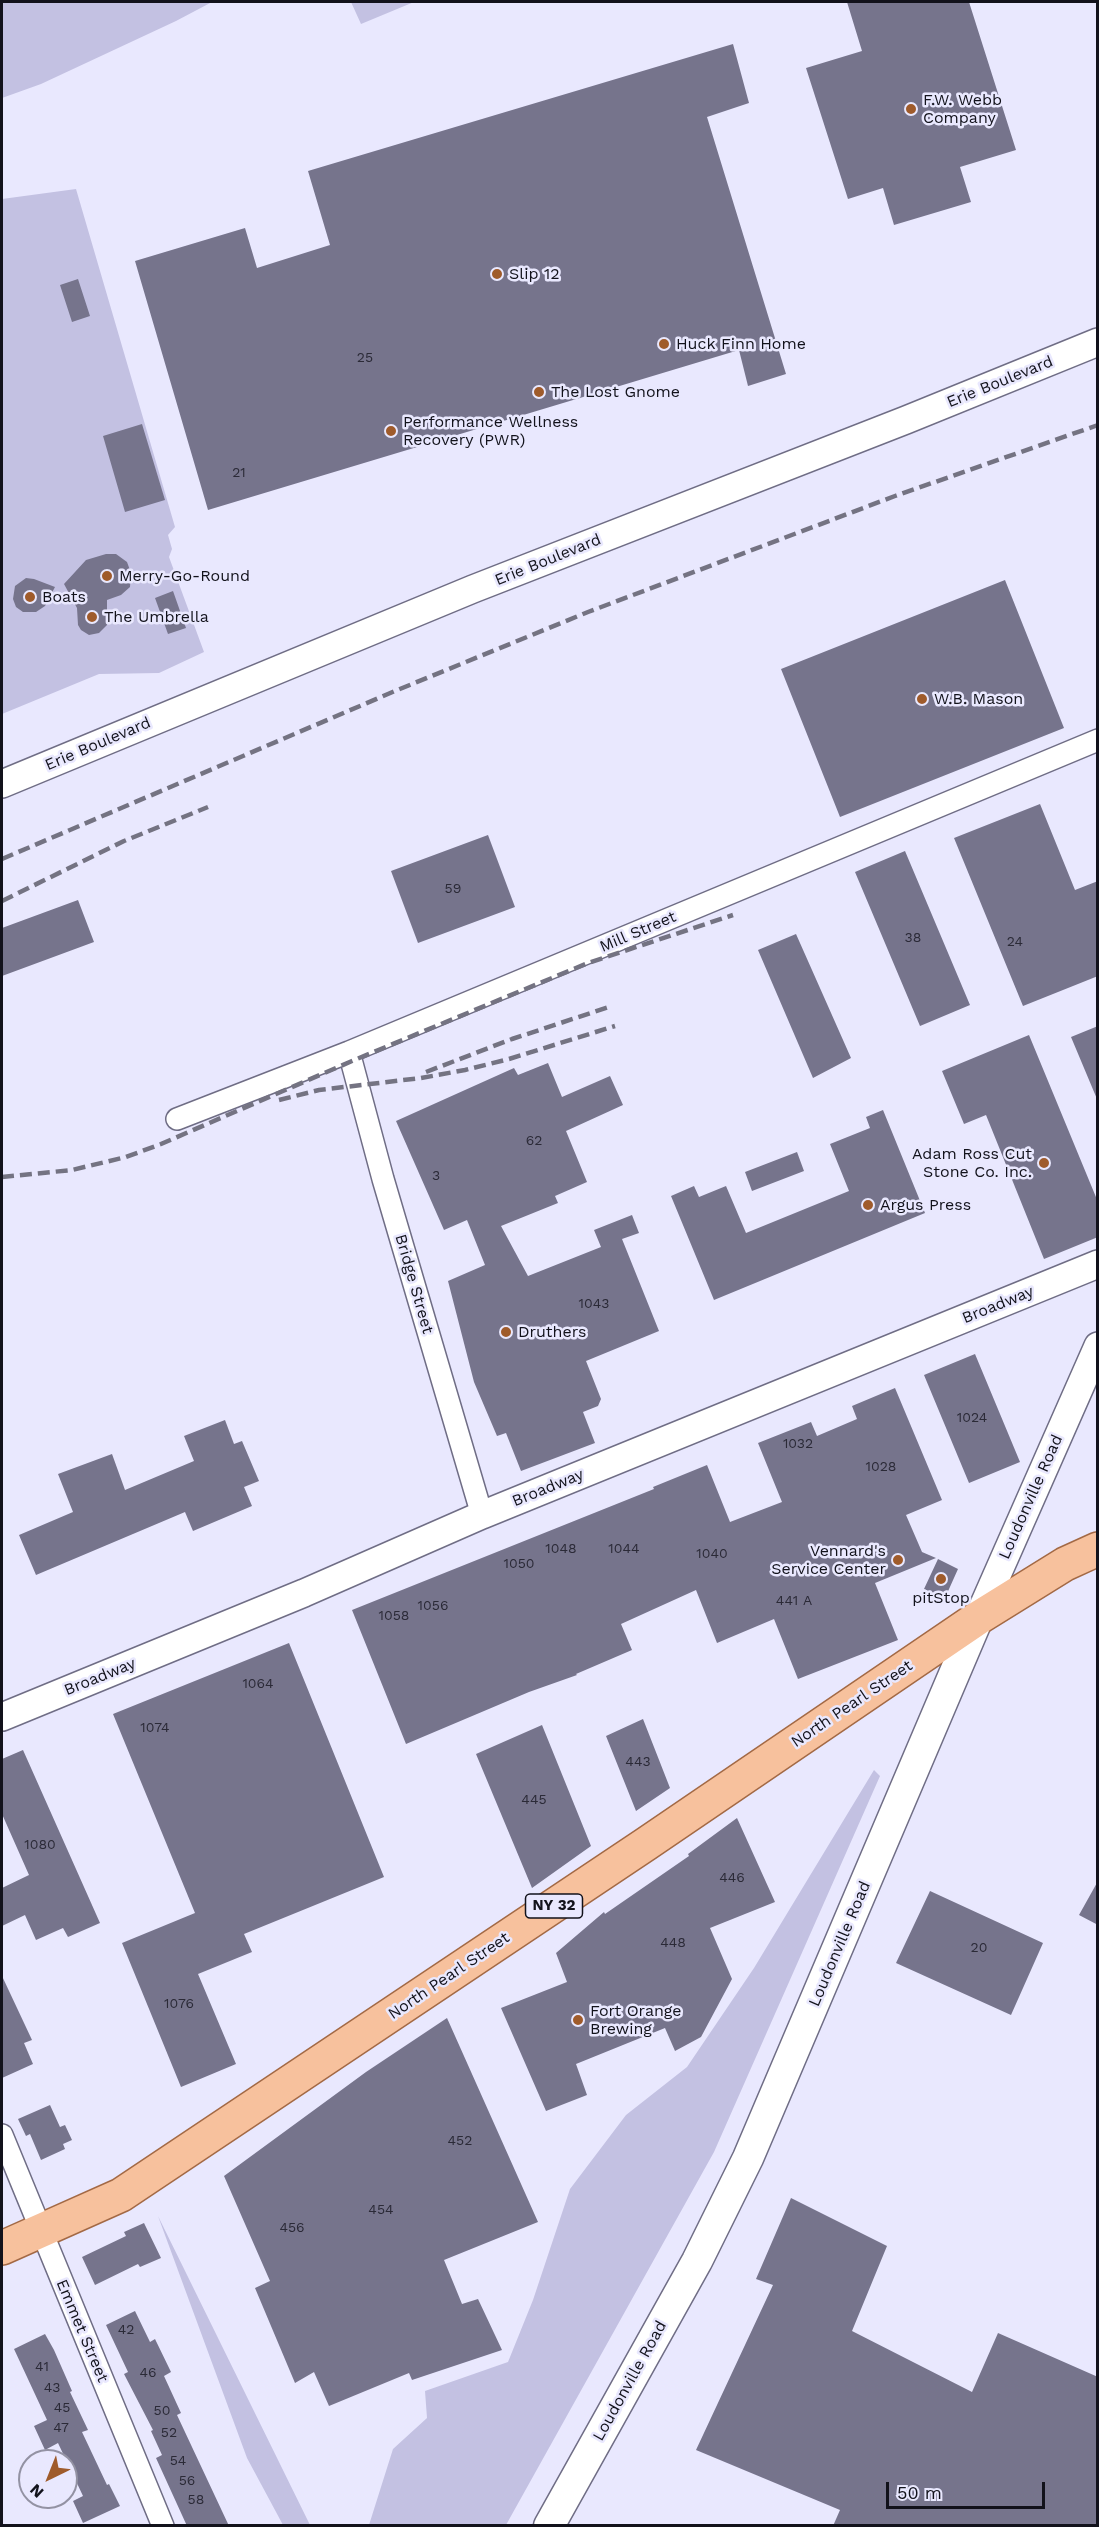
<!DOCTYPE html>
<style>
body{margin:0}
#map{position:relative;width:1099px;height:2527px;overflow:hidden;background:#e9e8fe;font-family:"Work Sans",sans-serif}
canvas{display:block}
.frame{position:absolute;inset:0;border:3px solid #12121b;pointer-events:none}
.north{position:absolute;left:18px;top:2449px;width:60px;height:60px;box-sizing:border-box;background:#e9e8fe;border:2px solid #9392a3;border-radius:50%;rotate:223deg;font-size:16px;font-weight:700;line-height:24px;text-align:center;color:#12121b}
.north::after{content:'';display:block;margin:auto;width:21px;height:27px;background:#9f5b2b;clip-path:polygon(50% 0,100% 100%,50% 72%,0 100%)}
.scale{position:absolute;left:886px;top:2482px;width:159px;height:27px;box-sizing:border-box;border:3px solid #12121b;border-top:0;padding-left:8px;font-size:18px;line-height:21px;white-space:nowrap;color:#12121b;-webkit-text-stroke:4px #e9e8fe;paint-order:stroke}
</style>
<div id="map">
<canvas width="1099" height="2527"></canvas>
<div class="frame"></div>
<div class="north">N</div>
<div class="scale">50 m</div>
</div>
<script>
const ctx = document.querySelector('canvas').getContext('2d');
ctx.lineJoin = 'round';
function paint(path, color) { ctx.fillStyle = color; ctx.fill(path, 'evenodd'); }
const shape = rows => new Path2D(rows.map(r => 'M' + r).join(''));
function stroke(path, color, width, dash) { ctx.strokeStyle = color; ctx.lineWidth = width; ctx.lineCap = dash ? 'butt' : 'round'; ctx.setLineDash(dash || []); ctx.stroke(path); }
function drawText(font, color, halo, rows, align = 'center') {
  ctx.font = font + ' "Work Sans",sans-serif'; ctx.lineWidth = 5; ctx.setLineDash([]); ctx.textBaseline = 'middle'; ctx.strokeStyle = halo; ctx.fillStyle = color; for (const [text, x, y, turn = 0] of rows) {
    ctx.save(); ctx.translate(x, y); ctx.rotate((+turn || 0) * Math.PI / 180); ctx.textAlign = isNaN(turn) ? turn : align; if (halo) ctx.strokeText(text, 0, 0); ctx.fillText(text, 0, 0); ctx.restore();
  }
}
const green = shape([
 [2,2,212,2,176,21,41,84,2,98],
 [351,2,414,2,361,24],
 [76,189,175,527,168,535,172,549,169,557,204,652,159,673,99,674,2,714,2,199],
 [874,1770,880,1776,714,2152,506,2525,369,2525,393,2449,427,2418,425,2391,508,2362,533,2300,570,2189,626,2115,687,2067,754,1968],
 [158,2216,310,2525,283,2525,247,2458]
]);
const building = shape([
 [847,2,969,2,1016,150,960,167,971,202,894,225,883,188,848,199,806,68,862,51],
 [733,44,749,103,707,117,786,374,748,386,739,350,208,510,135,261,245,228,257,268,330,245,308,171],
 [78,279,90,316,72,322,60,285],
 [142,424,165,500,125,512,103,436],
 [106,554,116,554,127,562,131,573,130,587,121,595,107,600,107,625,99,633,89,635,81,630,78,625,77,608,64,584,86,560],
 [26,578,34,579,55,587,45,606,36,612,23,612,16,607,13,599,15,586],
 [1005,580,1064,728,840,817,781,669],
 [173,591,186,628,168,634,155,598],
 [1040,804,1075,890,1098,881,1098,976,1023,1006,954,838],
 [488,835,515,907,418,943,391,871],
 [905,851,970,1005,920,1026,855,872],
 [78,900,94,942,2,976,2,928],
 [796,934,851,1058,813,1078,758,950],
 [1098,1026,1098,1099,1097,1099,1071,1037],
 [1029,1035,1098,1202,1098,1237,1044,1259,986,1115,964,1124,942,1071],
 [548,1063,562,1097,610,1076,623,1105,566,1131,587,1182,555,1196,558,1203,501,1226,528,1276,601,1247,594,1230,632,1215,639,1233,622,1239,659,1331,586,1361,601,1399,598,1406,583,1412,595,1443,521,1471,506,1433,497,1436,474,1382,448,1281,485,1265,467,1220,444,1230,396,1121,514,1068,518,1075],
 [883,1110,925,1213,714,1300,671,1196,694,1186,699,1197,726,1186,746,1233,849,1191,830,1144,870,1128,866,1117],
 [797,1152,804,1171,752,1191,745,1172],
 [975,1354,1020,1462,969,1483,924,1375],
 [895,1388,942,1500,906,1515,922,1552,936,1558,875,1583,898,1640,798,1679,774,1619,717,1643,696,1590,621,1624,632,1650,576,1674,577,1675,529,1692,406,1744,352,1610,654,1489,653,1487,707,1465,730,1522,782,1502,758,1443,811,1422,817,1436,857,1419,852,1406],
 [225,1420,234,1444,242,1441,259,1481,244,1487,252,1506,193,1531,185,1512,36,1575,19,1535,73,1512,58,1474,112,1454,125,1490,194,1461,184,1436],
 [938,1559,958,1569,945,1598,924,1589],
 [289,1643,384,1877,244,1934,252,1952,198,1974,236,2064,181,2087,122,1943,195,1913,113,1714],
 [643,1719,670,1788,636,1811,606,1736],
 [542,1725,591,1846,532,1888,476,1754],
 [23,1750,100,1923,68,1937,63,1928,36,1940,25,1915,2,1926,2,1888,29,1875,2,1814,2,1759],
 [737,1818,775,1902,710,1928,732,1979,701,2037,675,2051,665,2028,576,2064,587,2095,546,2111,501,2008,567,1982,556,1953,604,1912,605,1914,689,1856,688,1854],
 [1098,1881,1098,1925,1079,1915],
 [930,1891,1043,1943,1011,2015,896,1963],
 [2,1976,32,2040,24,2043,33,2064,2,2078],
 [447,2018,538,2222,444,2260,462,2304,478,2299,502,2350,412,2380,409,2373,329,2406,314,2372,295,2383,255,2288,270,2281,224,2176,366,2072],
 [50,2105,60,2127,65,2125,72,2140,63,2144,65,2149,41,2160,30,2134,26,2136,18,2119],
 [791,2198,887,2246,852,2331,972,2392,998,2333,1098,2377,1098,2526,833,2526,840,2510,696,2450,773,2285,756,2279],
 [144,2223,161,2258,140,2267,138,2264,95,2285,82,2257,126,2236,124,2232],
 [135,2311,150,2342,155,2339,171,2372,164,2376,181,2413,177,2415,229,2526,187,2526,156,2458,162,2455,151,2431,153,2430,124,2374,128,2372,106,2325],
 [45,2334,54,2350,72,2391,70,2392,88,2430,82,2432,107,2485,109,2484,120,2506,83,2523,73,2501,83,2496,58,2443,45,2450,34,2426,47,2420,14,2349]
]);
const minor = shape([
 [349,1052,383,1179,482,1515],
 [177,1119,349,1052,1098,740],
 [2,2135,163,2526]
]);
const tertiary = shape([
 [2,784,473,589,906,420,1098,342],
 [978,1618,1098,1346],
 [2,1717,304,1593,482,1515,1098,1264]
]);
const secondary = shape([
 [549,2526,697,2261,748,2158,978,1618]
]);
const primary = shape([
 [2,2248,121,2195,646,1844,978,1618,1065,1564,1098,1549]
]);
const rail = shape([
 [2,859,395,691,588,612,895,496,1098,425],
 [2,901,124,841,208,807],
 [426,1072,512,1039,609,1007],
 [279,1100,319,1090,421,1078,465,1070,509,1059,615,1026],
 [2,1177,72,1170,126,1157,161,1144,352,1061,588,963,733,915]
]);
const markers = [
 [911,109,6,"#9f5b2b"],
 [497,274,6,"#9f5b2b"],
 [664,344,6,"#9f5b2b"],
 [539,392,6,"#9f5b2b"],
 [391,431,6,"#9f5b2b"],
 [107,576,6,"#9f5b2b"],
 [30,597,6,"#9f5b2b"],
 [92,617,6,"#9f5b2b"],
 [922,699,6,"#9f5b2b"],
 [1044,1163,6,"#9f5b2b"],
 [868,1205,6,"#9f5b2b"],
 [506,1332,6,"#9f5b2b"],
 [898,1560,6,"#9f5b2b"],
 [941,1579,6,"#9f5b2b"],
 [578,2020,6,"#9f5b2b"]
];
const numberNames = [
 ["25",365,358],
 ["21",239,473],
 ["59",453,889],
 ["38",913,938],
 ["24",1015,942],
 ["62",534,1141],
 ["3",436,1176],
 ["1043",594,1304],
 ["1024",972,1418],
 ["1032",798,1444],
 ["1028",881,1467],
 ["1048",561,1549],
 ["1044",624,1549],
 ["1040",712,1554],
 ["1050",519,1564],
 ["441 A",794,1601],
 ["1056",433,1606],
 ["1058",394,1616],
 ["1064",258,1684],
 ["1074",155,1728],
 ["443",638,1762],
 ["445",534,1800],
 ["1080",40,1845],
 ["446",732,1878],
 ["448",673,1943],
 ["20",979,1948],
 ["1076",179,2004],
 ["452",460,2141],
 ["454",381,2210],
 ["456",292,2228],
 ["42",126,2330],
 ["41",42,2367],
 ["46",148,2373],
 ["43",52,2388],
 ["45",62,2408],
 ["50",162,2411],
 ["47",61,2428],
 ["52",169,2433],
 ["54",178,2461],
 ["56",187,2481],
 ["58",196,2500]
];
const shields = [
 [554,1906,57]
];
const shieldNames = [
 ["NY 32",554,1906]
];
const poiNames = [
 ["F.W. Webb",923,100],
 ["Company",923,118],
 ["Slip 12",509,274],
 ["Huck Finn Home",676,344],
 ["The Lost Gnome",551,392],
 ["Performance Wellness",403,422],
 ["Recovery (PWR)",403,440],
 ["Merry-Go-Round",119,576],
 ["Boats",42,597],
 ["The Umbrella",104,617],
 ["W.B. Mason",934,699],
 ["Adam Ross Cut",1032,1154,"right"],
 ["Stone Co. Inc.",1032,1172,"right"],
 ["Argus Press",880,1205],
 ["Druthers",518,1332],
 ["Vennard's",886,1551,"right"],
 ["Service Center",886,1569,"right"],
 ["pitStop",941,1598,"center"],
 ["Fort Orange",590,2011],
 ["Brewing",590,2029]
];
const streetNames = [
 ["Erie Boulevard",1000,382,-22],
 ["Erie Boulevard",548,560,-22],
 ["Erie Boulevard",98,744,-23],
 ["Mill Street",638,932,-23],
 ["Bridge Street",414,1284,74],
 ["Broadway",998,1305,-22],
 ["Broadway",548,1488,-22],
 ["Loudonville Road",1031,1497,-66],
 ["Broadway",100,1677,-22],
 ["North Pearl Street",852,1704,-34],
 ["Loudonville Road",840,1944,-67],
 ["North Pearl Street",449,1976,-34],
 ["Emmet Street",82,2331,67],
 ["Loudonville Road",630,2381,-61]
];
paint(green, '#c3c1e2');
paint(building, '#76748c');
stroke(minor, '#6f6d85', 24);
stroke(tertiary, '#6f6d85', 30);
stroke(secondary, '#6f6d85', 33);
stroke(primary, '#a36945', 36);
stroke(minor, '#fff', 21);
stroke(tertiary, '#fff', 27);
stroke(secondary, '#fff', 30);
stroke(primary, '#f7c19d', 33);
stroke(rail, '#747382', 4.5, [12, 6]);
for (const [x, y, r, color] of markers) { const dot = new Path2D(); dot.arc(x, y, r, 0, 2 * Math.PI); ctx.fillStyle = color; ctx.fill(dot); stroke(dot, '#e9e8fe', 2); }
drawText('14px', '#2b2a37', null, numberNames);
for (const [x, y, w] of shields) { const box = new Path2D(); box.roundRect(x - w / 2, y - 12, w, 24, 4.5); ctx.fillStyle = '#e9e8fe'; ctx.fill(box); stroke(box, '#12121b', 1.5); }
drawText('bold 15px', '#12121b', null, shieldNames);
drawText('16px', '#12121b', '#e9e8fe', poiNames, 'left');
drawText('16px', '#12121b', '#e9e8fe', streetNames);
</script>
